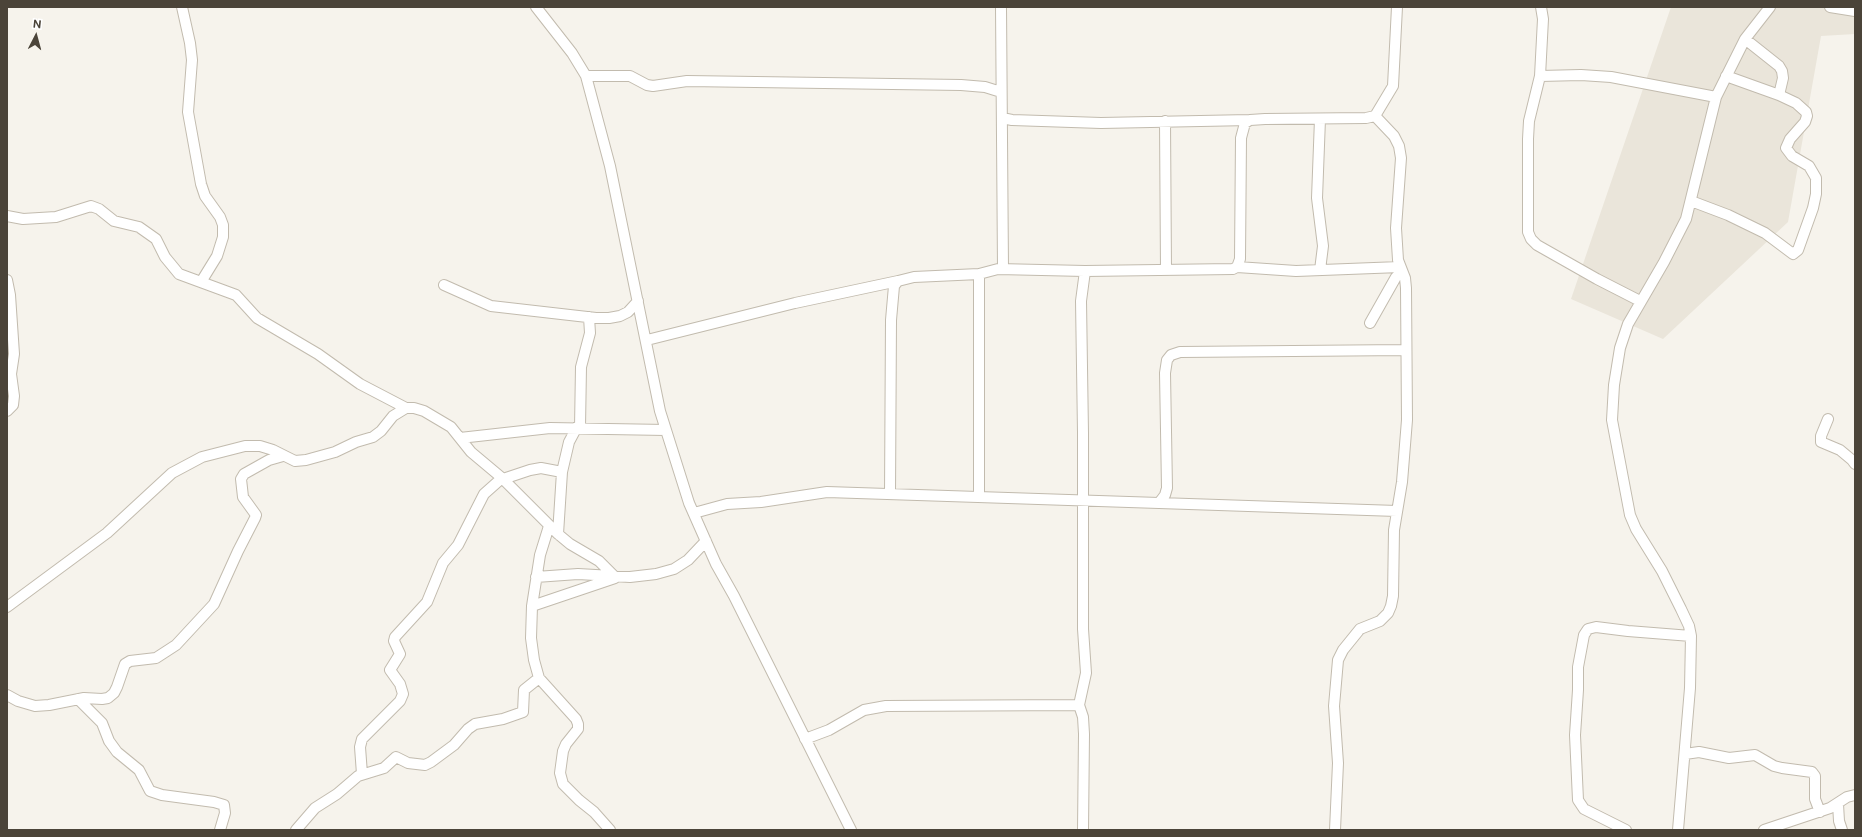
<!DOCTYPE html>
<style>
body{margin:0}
#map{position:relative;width:1862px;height:837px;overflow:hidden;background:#f6f3ec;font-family:"Public Sans",sans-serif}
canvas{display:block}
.frame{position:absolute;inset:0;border:8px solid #4b4439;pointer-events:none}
.north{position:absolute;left:16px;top:16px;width:40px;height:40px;-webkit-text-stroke:3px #fff;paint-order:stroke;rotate:6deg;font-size:11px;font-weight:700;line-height:16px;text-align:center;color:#4b4439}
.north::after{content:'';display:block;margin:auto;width:14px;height:18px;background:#4b4439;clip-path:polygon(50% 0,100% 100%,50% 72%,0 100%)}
</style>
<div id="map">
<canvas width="1862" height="837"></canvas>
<div class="frame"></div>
<div class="north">N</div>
</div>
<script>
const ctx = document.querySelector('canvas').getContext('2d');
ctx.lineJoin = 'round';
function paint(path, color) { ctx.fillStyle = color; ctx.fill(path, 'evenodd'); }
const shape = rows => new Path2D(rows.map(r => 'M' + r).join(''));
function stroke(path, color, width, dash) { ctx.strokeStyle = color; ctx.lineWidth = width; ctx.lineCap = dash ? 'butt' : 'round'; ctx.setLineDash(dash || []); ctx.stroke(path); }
const residential = shape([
 [1671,7,1855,7,1855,34,1821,36,1788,222,1663,339,1571,299]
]);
const minor = shape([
 [182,7,190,43,192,60,188,112,201,184,205,196,220,217,223,225,223,237,217,256,201,282],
 [536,7,572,53,586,76,610,166,660,411,689,503,716,564,734,596,851,830],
 [1001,7,1003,269],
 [1541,7,1543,19,1540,76,1529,121,1528,139,1528,232,1531,239,1537,245,1597,279,1640,301],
 [1830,7,1855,11],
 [1745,39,1779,66,1782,71,1783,78,1779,95],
 [586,76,630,76,647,85,653,86,687,81,961,85,985,87,1001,92],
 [1540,76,1581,75,1611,77,1716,97],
 [1002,118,1012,120,1101,123,1250,120],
 [1165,121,1166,270],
 [1691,201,1728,215,1765,233,1793,254,1798,250,1813,208,1816,194,1816,178,1809,166,1792,156,1786,148,1790,139,1805,122,1807,116,1806,112,1796,103,1779,95,1726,76],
 [7,216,23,219,56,217,91,206,99,209,114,221,139,227,156,239,165,257,179,274,236,295,257,318,318,354,360,384,406,408],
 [1237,267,1296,271,1400,267],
 [1320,270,1323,246,1317,198,1320,119],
 [979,274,979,496],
 [7,280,10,295,14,354,11,374,14,396,13,405,7,411],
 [444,285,491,306,596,318,609,318,620,316,628,312,638,301],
 [1370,323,1396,277,1402,272],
 [647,340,795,303,898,281],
 [1828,419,1821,436,1821,442,1840,450,1852,460,1855,464],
 [580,427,581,367,590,333,589,317],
 [460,438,550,428,666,430],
 [503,479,530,470,541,468,562,472],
 [890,494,891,320,894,286,898,281,914,277,979,274,998,269,1085,271,1233,269,1237,267,1240,259,1241,138,1245,123,1250,120,1265,119,1366,118,1375,116,1393,86,1397,7],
 [1159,503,1397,511],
 [694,513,727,504,761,502,827,492,1159,503,1165,495,1167,488,1165,373,1167,360,1171,355,1180,352,1406,350],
 [549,526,540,555,532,606,531,638,534,660,539,678,576,719,578,724,578,729,566,744,563,751,560,773,563,784,579,800,594,812,610,830],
 [558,534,562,472,569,442,577,427],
 [536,577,578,574,630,577,656,574,674,569,688,560,706,541],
 [532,606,615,578],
 [7,607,107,533,172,473,202,457,245,446,260,446,273,450,295,461,306,460,335,452,356,442,373,437,381,431,393,416,406,408,414,408,424,411,451,427,471,452,502,478,558,534,570,544,599,561,614,576],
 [7,695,18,701,35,706,49,705,84,698,102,699,108,698,114,693,117,687,125,664,130,661,156,658,176,645,214,604,238,551,255,518,256,515,243,497,241,479,244,474,269,460,283,456],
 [78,699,102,723,109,741,117,752,139,770,150,791,162,795,214,802,224,805,225,813,220,830],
 [805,739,829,730,864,710,886,706,1079,705],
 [1685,754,1699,752,1729,758,1755,755,1774,766,1782,768,1812,772,1815,776,1815,799,1820,812],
 [362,774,360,747,362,739,400,701,403,694,400,684,390,670,400,654,394,641,395,637,427,602,443,563,458,545,484,494,502,478],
 [1838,804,1839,821,1842,830],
 [296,830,315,808,337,794,358,776,384,768,396,757,408,763,425,765,431,762,454,745,468,729,475,724,503,719,523,712,524,690,539,678],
 [1083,830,1084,734,1083,717,1079,705,1086,673,1083,629,1083,433,1081,301,1085,271],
 [1335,830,1338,763,1334,706,1338,660,1343,650,1360,629,1380,621,1388,613,1391,606,1393,596,1394,530,1402,482,1407,420,1406,288,1405,278,1398,260,1396,228,1401,158,1399,146,1394,136,1375,116],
 [1626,830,1584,809,1578,800,1575,735,1578,690,1578,667,1584,635,1588,629,1596,627,1628,631,1691,636],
 [1678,830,1690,688,1691,636,1689,626,1681,609,1662,571,1636,529,1630,515,1612,420,1614,385,1620,348,1628,324,1664,262,1686,219,1716,97,1745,39,1770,7],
 [1764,830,1830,808,1847,797,1855,795]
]);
paint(residential, '#eae5da');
stroke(minor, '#c2bbae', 12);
stroke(minor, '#fff', 10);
</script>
